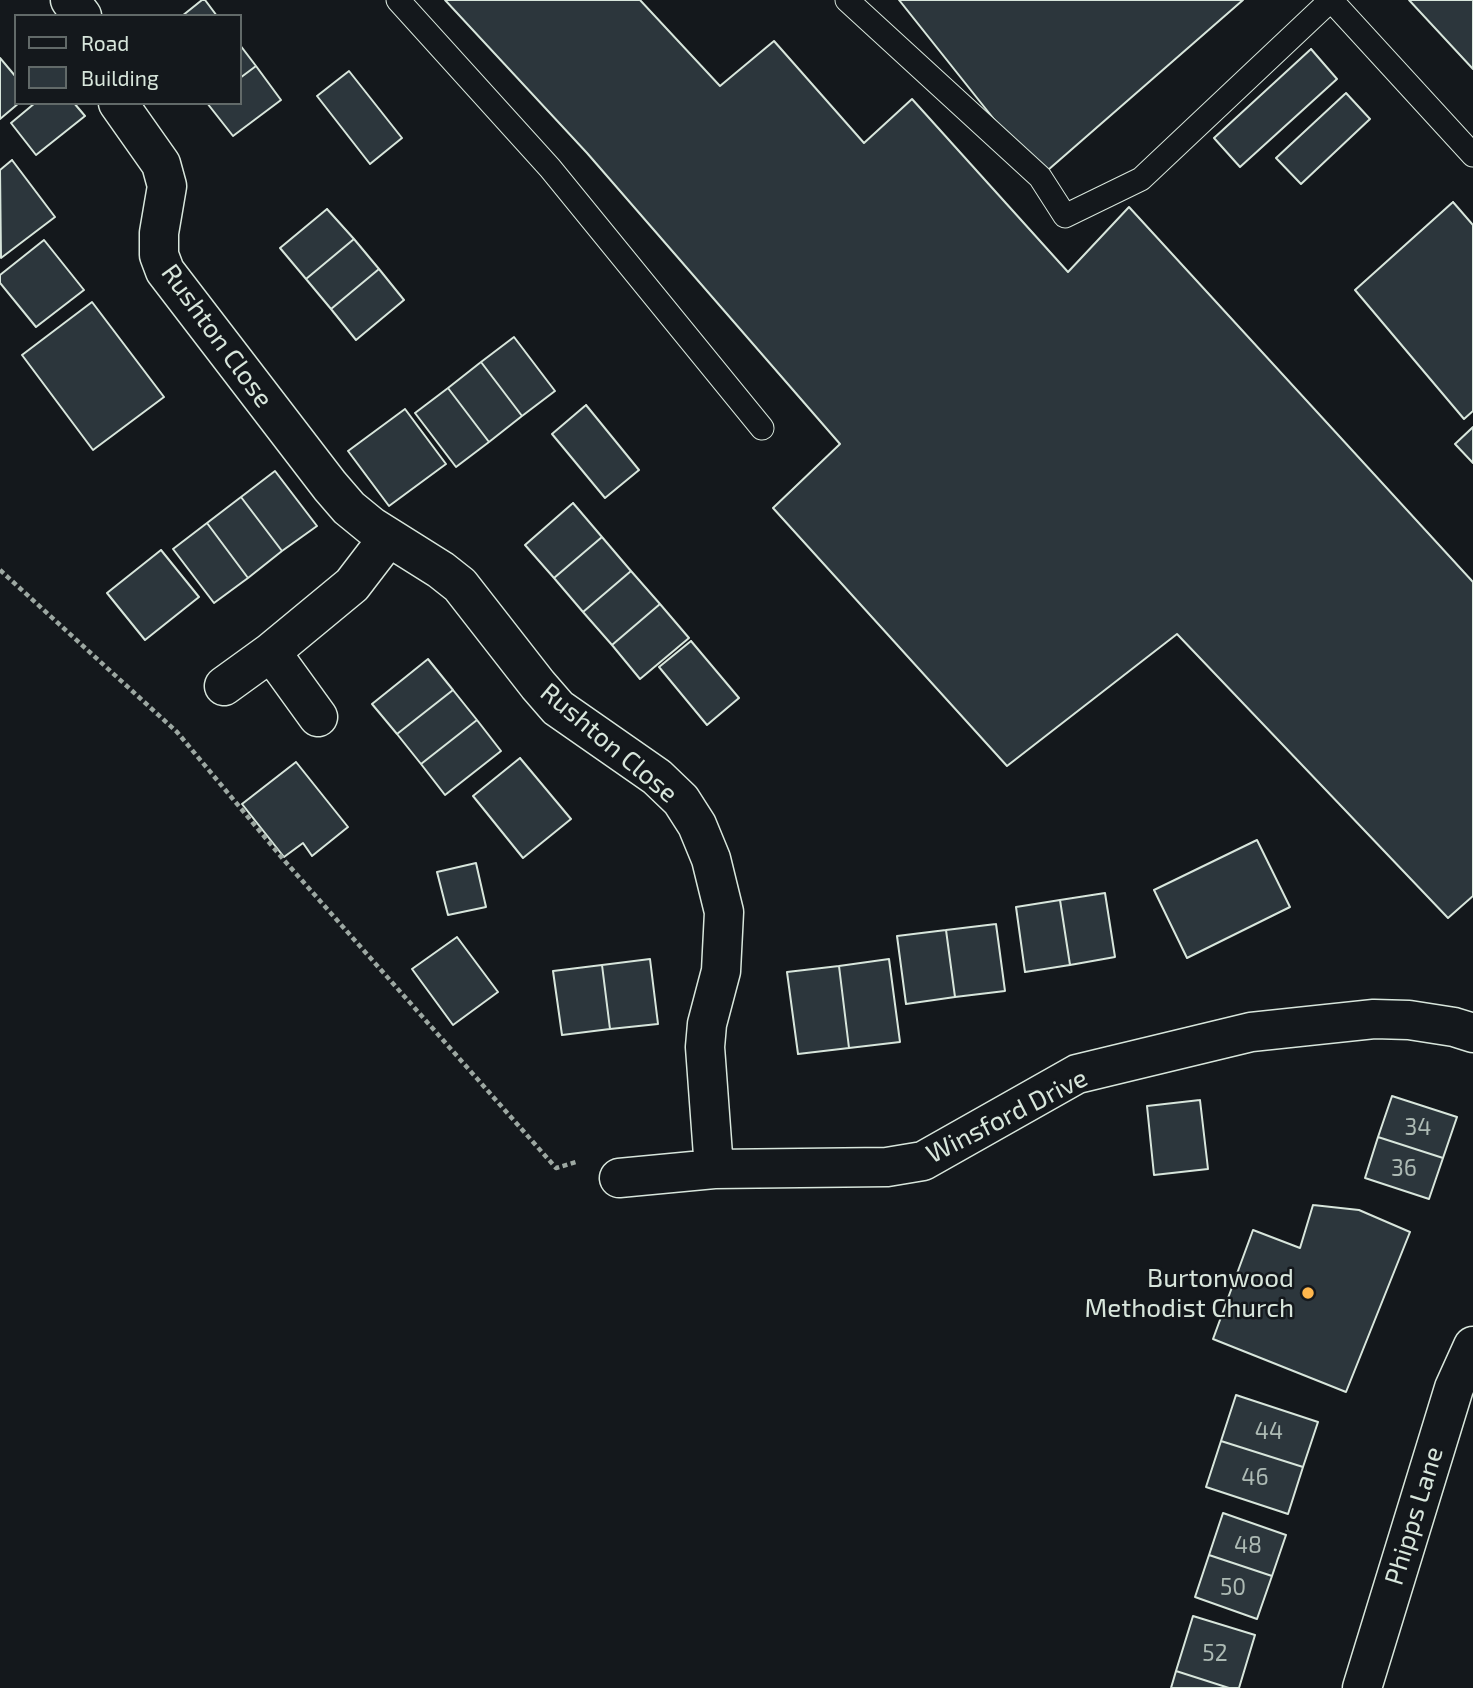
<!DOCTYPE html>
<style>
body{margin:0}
#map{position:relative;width:1473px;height:1688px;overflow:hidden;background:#14181c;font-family:"Exo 2",sans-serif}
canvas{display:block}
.legend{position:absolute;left:14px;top:14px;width:228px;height:91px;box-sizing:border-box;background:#14181c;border:2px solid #626a69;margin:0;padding:9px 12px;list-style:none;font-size:21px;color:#d8e6dc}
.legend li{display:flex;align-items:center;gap:14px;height:35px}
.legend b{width:35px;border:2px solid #626a69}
</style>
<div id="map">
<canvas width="1473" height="1688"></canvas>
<ul class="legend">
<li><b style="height:9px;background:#14181c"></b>Road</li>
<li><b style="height:19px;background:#2c363c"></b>Building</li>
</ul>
</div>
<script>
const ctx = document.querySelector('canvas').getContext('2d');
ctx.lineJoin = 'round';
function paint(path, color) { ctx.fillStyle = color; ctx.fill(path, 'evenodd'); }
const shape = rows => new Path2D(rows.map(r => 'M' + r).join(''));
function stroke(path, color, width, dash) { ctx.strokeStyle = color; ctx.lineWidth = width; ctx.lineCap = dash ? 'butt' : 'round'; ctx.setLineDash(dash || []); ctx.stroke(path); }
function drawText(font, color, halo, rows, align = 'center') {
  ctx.font = font + ' "Exo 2",sans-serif'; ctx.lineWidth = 5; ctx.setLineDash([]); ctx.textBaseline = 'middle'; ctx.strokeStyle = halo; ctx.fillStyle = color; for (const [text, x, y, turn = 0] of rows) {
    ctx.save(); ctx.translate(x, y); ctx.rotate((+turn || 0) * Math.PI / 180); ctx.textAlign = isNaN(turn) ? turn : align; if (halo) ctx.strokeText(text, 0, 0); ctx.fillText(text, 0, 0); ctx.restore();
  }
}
const building = shape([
 [202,0,205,0,217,16,182,16,202,0],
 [445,0,640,0,720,86,774,41,864,143,912,99,1068,272,1129,207,1473,582,1473,896,1448,918,1177,634,1007,766,773,508,840,444,587,153,445,0],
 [899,0,1243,0,1040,177,899,0],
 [1409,0,1473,0,1473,69,1409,0],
 [240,45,256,66,240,78,240,45],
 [1311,49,1337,79,1240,167,1214,138,1311,49],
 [0,58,16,77,16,103,19,103,0,119,0,58],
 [256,66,281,100,233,136,207,103,240,103,240,78,256,66],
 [349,71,402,138,370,164,317,96,349,71],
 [1346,93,1370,119,1301,184,1276,158,1346,93],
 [35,103,74,103,85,116,36,155,11,123,35,103],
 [12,160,55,217,1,258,0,170,12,160],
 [1453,202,1473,225,1473,411,1464,419,1355,290,1453,202],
 [327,209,354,239,306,279,280,248,327,209],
 [354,239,379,269,331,309,306,279,354,239],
 [44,240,84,290,36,327,0,283,0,275,44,240],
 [379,269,404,300,356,340,331,309,379,269],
 [92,302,164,397,93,450,22,355,92,302],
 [514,337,555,391,522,416,481,362,514,337],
 [481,362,522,416,489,442,448,388,481,362],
 [448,388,489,442,456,467,415,413,448,388],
 [586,405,639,470,605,498,552,434,586,405],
 [405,409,446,464,389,506,348,451,405,409],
 [1473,427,1473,463,1455,444,1473,427],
 [275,471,317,526,282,551,241,497,275,471],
 [241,497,282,551,248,578,207,523,241,497],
 [573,503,602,537,554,578,525,545,573,503],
 [207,523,248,578,214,603,173,549,207,523],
 [602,537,631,571,583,612,554,578,602,537],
 [161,550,199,597,145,640,107,593,161,550],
 [631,571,660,604,612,645,583,612,631,571],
 [660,604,689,638,640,679,612,645,660,604],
 [691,641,739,698,707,725,659,667,691,641],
 [428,659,453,690,397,734,372,704,428,659],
 [453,690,477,720,421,764,397,734,453,690],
 [477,720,501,751,445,795,421,764,477,720],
 [520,758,571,819,523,858,473,796,520,758],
 [296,762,348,827,312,856,303,843,284,857,242,804,296,762],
 [1257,840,1290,907,1187,958,1154,890,1257,840],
 [476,863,486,907,448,915,437,872,476,863],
 [1105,893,1115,957,1070,965,1060,900,1105,893],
 [1060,900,1070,965,1025,972,1016,907,1060,900],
 [996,924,1005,991,955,997,946,930,996,924],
 [946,930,955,997,906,1004,897,936,946,930],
 [457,937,498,992,453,1025,412,969,457,937],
 [650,959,658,1024,610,1029,602,965,650,959],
 [889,959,900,1042,849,1048,839,966,889,959],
 [602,965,610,1029,562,1035,553,971,602,965],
 [839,966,849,1048,798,1054,787,972,839,966],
 [1392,1096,1457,1117,1443,1158,1378,1137,1392,1096],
 [1200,1100,1208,1169,1154,1175,1147,1106,1200,1100],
 [1378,1137,1443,1158,1429,1199,1365,1178,1378,1137],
 [1313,1205,1359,1210,1410,1232,1346,1392,1213,1339,1253,1230,1300,1248,1313,1205],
 [1236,1395,1318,1422,1303,1467,1221,1441,1236,1395],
 [1221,1441,1303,1467,1288,1514,1206,1487,1221,1441],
 [1223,1513,1286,1535,1272,1576,1209,1555,1223,1513],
 [1209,1555,1272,1576,1257,1619,1195,1597,1209,1555],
 [1193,1616,1255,1635,1239,1688,1229,1688,1176,1671,1193,1616],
 [1176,1671,1229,1688,1171,1688,1176,1671]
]);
const path = shape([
 [0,570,177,732,283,859,556,1168,576,1162]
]);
const lane = shape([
 [398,0,550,168,762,428],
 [847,0,1040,177,1065,216,1141,179,1331,0,1473,155]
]);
const street = shape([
 [70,0,82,16],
 [118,103,161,164,167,186,159,233,159,255,165,271,330,486,349,508,371,526,441,570,460,585,538,685,558,708,657,777,681,800,697,825,711,859,724,912,721,971,707,1024,705,1047,714,1169],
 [271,652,352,585,388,538],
 [224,686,271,652,318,717],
 [619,1178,714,1169,887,1167,923,1161,1077,1074,1251,1032,1374,1019,1409,1020,1454,1027,1473,1033]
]);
const secondary = shape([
 [1362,1688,1454,1388,1473,1346]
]);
const markers = [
 [1308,1293,7,"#ffb74d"]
];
const numberNames = [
 ["34",1418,1127],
 ["36",1404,1168],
 ["44",1269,1431],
 ["46",1255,1477],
 ["48",1248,1545],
 ["50",1233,1587],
 ["52",1215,1653]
];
const streetNames = [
 ["Rushton Close",217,336,54],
 ["Rushton Close",609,743,40],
 ["Winsford Drive",1007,1116,-27],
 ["Phipps Lane",1414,1516,-73]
];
const poiNames = [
 ["Burtonwood",1294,1278],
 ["Methodist Church",1294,1308]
];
paint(building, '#2c363c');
stroke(building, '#d8e6dc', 2);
stroke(lane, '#d8e6dc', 25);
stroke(street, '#d8e6dc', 41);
stroke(secondary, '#d8e6dc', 41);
stroke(path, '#9da8a2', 4.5, [5, 3.5]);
stroke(lane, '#14181c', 23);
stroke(street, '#14181c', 38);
stroke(secondary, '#14181c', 38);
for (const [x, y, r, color] of markers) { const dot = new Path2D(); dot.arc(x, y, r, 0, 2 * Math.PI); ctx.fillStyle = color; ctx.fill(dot); stroke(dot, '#14181c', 2.5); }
drawText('23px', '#adbab4', null, numberNames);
drawText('26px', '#d8e6dc', '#14181c', streetNames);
drawText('26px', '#d8e6dc', '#14181c', poiNames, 'right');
</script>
